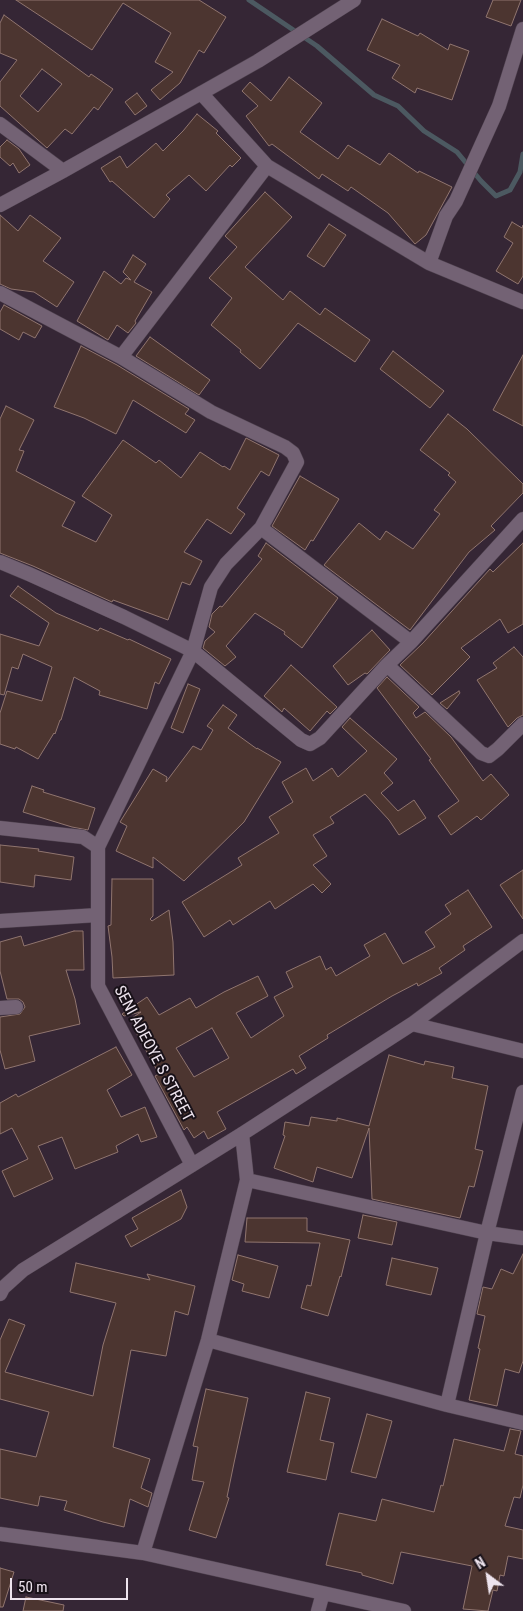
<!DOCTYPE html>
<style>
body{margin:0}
#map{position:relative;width:523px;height:1611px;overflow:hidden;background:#352635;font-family:"Roboto Condensed",sans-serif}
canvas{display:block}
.north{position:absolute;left:463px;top:1551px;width:50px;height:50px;-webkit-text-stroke:4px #181118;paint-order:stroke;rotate:329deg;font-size:14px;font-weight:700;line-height:20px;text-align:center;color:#eee4ee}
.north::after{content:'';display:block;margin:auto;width:18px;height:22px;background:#eee4ee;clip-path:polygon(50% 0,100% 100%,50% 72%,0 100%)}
.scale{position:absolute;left:10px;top:1578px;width:118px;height:22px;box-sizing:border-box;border:2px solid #eee4ee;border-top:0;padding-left:6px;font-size:15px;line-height:18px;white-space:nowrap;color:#eee4ee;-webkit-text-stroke:4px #181118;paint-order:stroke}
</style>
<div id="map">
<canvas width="523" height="1611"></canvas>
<div class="north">N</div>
<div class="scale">50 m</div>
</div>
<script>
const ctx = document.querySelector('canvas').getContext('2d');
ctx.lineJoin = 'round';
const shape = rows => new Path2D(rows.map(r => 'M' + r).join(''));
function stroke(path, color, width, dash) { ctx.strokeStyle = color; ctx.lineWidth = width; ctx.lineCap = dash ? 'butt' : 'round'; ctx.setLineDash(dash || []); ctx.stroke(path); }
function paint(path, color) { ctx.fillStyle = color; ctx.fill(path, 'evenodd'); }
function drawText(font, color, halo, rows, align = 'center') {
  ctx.font = font + ' "Roboto Condensed",sans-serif'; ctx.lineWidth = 4; ctx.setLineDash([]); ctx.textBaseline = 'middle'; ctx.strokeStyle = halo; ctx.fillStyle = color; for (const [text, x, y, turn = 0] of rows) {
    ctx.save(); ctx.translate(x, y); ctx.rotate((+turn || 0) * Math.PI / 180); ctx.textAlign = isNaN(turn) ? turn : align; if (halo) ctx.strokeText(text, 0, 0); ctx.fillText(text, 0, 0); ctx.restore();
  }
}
const stream = shape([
 [249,0,317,46,374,95,398,106,424,131,457,152,481,181,496,196,510,190,520,172,523,154]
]);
const building = shape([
 [16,0,199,0,226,17,204,53,199,50,180,83,160,100,151,90,173,72,155,62,171,33,123,3,92,50,16,0],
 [493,0,521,0,511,26,486,17,493,0],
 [4,15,89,77,91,74,113,89,98,110,94,107,72,134,65,129,47,148,0,106,0,82,17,60,0,53,0,23,4,15],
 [42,69,62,84,38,112,20,96,42,69],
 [382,19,418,36,420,33,448,50,450,44,469,51,452,100,417,88,415,93,392,78,400,65,367,50,382,19],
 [289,77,322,103,300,132,338,159,348,145,380,165,389,153,418,173,419,171,452,187,426,235,415,244,388,213,351,187,348,191,322,174,319,179,272,144,269,146,246,116,258,106,242,91,250,82,271,101,289,77],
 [137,93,147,106,135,115,125,102,137,93],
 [197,114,218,131,216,133,241,158,232,167,230,165,206,191,189,175,166,195,170,199,154,218,112,181,110,182,101,168,120,156,127,168,156,143,163,151,183,131,197,114],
 [7,140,19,149,30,165,19,173,13,163,10,166,0,157,0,147,7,140],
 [265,192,292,217,245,267,283,300,290,291,320,315,325,308,370,340,355,362,298,323,260,369,240,352,241,350,211,325,232,298,209,278,237,247,225,236,265,192],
 [0,215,18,231,30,215,61,238,43,261,74,282,57,307,34,292,11,289,0,284,0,215],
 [512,222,522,228,523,225,523,276,518,284,496,271,513,243,504,237,512,222],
 [329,224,346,235,324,267,307,256,329,224],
 [133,255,146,264,134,282,152,292,135,321,136,323,128,333,117,325,108,340,77,321,104,271,121,284,126,278,131,280,123,272,133,255],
 [4,305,42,326,35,338,23,332,19,340,0,329,0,312,4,305],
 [150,337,210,380,199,395,136,356,150,337],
 [81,346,117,365,189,409,185,414,195,420,186,433,133,400,116,434,84,418,54,407,81,346],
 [393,351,444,391,430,408,380,369,393,351],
 [523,355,523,426,493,410,523,355],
 [6,406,34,420,19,450,24,451,16,471,75,502,62,526,96,542,112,515,82,496,123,440,156,463,159,460,181,478,200,452,223,467,224,466,230,470,246,438,279,455,269,476,261,471,237,508,245,514,231,534,207,519,184,552,202,561,190,585,182,582,168,620,113,600,112,602,33,566,0,553,0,419,6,406],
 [448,414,467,429,523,484,523,493,491,526,495,530,469,552,410,630,324,565,359,523,380,540,386,531,413,549,440,514,434,510,456,482,448,475,450,473,420,450,448,414],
 [300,476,339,499,313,541,311,540,305,550,272,526,300,476],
 [266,543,338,598,302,648,284,634,285,632,255,613,226,646,236,657,225,666,203,648,205,641,215,632,209,627,212,614,220,606,222,607,262,559,258,556,266,543],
 [523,543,523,624,508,633,500,619,461,648,470,657,432,695,400,665,423,643,490,569,493,572,523,543],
 [18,586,56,613,98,631,100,628,128,640,129,639,171,659,159,684,155,682,147,709,99,695,100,691,74,677,61,720,60,720,55,734,54,733,38,759,16,747,15,749,0,744,0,713,7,691,42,701,52,667,23,654,18,669,12,667,4,695,0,694,0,634,39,646,49,623,10,596,18,586],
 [372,630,390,650,367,674,365,673,348,685,333,666,372,630],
 [514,647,523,657,523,715,517,718,508,727,477,680,497,668,493,663,514,647],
 [291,665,337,707,330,714,327,711,310,731,284,708,282,712,264,696,291,665],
 [387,677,419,707,413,713,416,718,425,712,451,737,483,781,491,774,509,795,481,820,477,816,451,835,438,816,459,801,429,760,431,759,377,688,387,677],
 [188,684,200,689,183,733,171,728,188,684],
 [459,691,460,693,447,709,440,703,459,691],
 [223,705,237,715,228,728,257,749,257,748,281,762,244,822,184,881,153,857,153,868,116,851,127,826,120,822,153,769,167,777,166,782,193,746,201,750,213,730,207,726,223,705],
 [350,718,397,759,384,773,393,783,381,793,398,811,414,800,426,818,399,835,389,820,365,794,330,817,334,823,313,835,327,856,313,865,331,884,322,893,313,884,275,909,270,901,233,925,230,920,204,937,182,902,242,865,238,858,279,833,269,817,293,802,282,782,306,768,313,781,332,768,338,777,367,751,342,727,350,718],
 [32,786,44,790,43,792,95,808,88,830,72,827,23,812,32,786],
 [0,845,39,849,38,851,74,857,71,880,35,875,34,887,0,882,0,845],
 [523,870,523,919,500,885,523,870],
 [112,879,153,879,153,916,150,919,152,921,169,910,173,942,174,975,113,978,112,957,108,926,111,925,112,879],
 [468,890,492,927,463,946,465,950,439,968,442,973,418,986,417,983,392,996,327,1035,328,1038,299,1056,306,1068,296,1074,293,1069,217,1112,226,1129,208,1139,204,1131,194,1138,187,1127,184,1130,155,1076,159,1074,132,1025,135,1023,132,1018,141,1012,124,1016,122,1014,147,997,159,1015,190,998,196,1008,224,992,258,976,268,996,236,1013,251,1038,284,1016,274,997,293,987,286,972,320,956,326,970,331,967,336,976,370,956,364,945,385,933,403,964,435,947,425,932,451,914,445,905,468,890],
 [212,1028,229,1058,194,1077,176,1048,212,1028],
 [74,931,83,931,84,970,66,970,75,999,80,1024,29,1036,35,1061,5,1069,0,1050,0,1017,20,1014,25,1007,23,1002,19,999,7,999,0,971,0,942,21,936,24,946,74,931],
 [116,1047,132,1075,107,1090,121,1117,145,1107,157,1137,141,1142,138,1134,116,1146,118,1152,75,1169,62,1137,38,1146,53,1179,14,1197,2,1171,28,1159,12,1128,0,1134,0,1103,16,1094,18,1097,116,1047],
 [389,1055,424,1065,425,1061,454,1067,452,1078,488,1086,475,1149,483,1151,474,1187,469,1186,460,1218,372,1199,369,1128,352,1178,317,1167,313,1182,274,1168,285,1136,283,1135,285,1122,309,1126,311,1117,337,1121,337,1118,369,1126,389,1055],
 [181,1190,187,1207,181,1219,131,1247,125,1236,138,1229,132,1218,181,1190],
 [363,1215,397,1222,392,1245,358,1238,363,1215],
 [247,1218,307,1218,307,1231,350,1240,341,1277,340,1276,328,1316,301,1308,307,1285,311,1286,320,1243,245,1242,247,1218],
 [523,1254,523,1361,519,1373,505,1369,497,1406,469,1400,480,1349,478,1348,485,1316,477,1314,483,1287,492,1289,501,1269,513,1274,523,1254],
 [238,1255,278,1266,269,1298,242,1291,244,1284,232,1280,238,1255],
 [392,1258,438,1268,431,1295,386,1285,392,1258],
 [76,1263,150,1280,147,1274,195,1286,188,1315,175,1311,166,1356,131,1350,113,1447,150,1459,141,1488,152,1493,148,1507,130,1499,124,1527,103,1522,64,1510,67,1501,40,1496,38,1506,0,1498,0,1449,36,1457,49,1412,0,1399,0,1340,9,1319,25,1325,5,1372,93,1396,103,1345,116,1303,70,1292,76,1263],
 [206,1389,248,1398,234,1463,227,1497,229,1498,216,1538,189,1530,204,1482,192,1480,198,1447,193,1446,206,1389],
 [306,1392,330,1398,320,1440,334,1443,326,1480,287,1472,306,1392],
 [367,1414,392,1421,376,1478,351,1472,367,1414],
 [510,1429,521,1431,515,1454,523,1456,523,1485,520,1498,514,1497,505,1526,523,1530,523,1559,508,1556,504,1576,500,1575,497,1591,493,1590,488,1611,463,1609,472,1566,401,1552,393,1584,362,1575,362,1573,326,1565,339,1513,376,1521,382,1499,434,1512,441,1485,443,1486,454,1439,504,1451,510,1429],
 [0,1568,14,1572,3,1607,0,1607,0,1568],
 [26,1597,64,1605,63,1611,23,1611,26,1597]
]);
const minor = shape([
 [201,93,267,166,429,263,523,302],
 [0,124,63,171],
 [0,205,63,171,258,61,354,0],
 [429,263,446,216,456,201,499,106,523,29],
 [0,293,121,357,211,412,285,447,293,453,297,462,261,528,226,564,211,587,193,651,98,847],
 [121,357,267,166],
 [261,528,411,642],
 [0,562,29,574,124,617,193,651,301,740,310,744,320,738,387,665,411,642,523,519],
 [387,665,481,753,489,756,498,749,523,724],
 [0,828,83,837,98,847,98,986,192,1165],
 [0,921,98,915],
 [0,1008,16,1007],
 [412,1024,523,941],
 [247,1180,487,1233,523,1238],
 [0,1294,3,1288,23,1270,242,1134,412,1024,523,1051],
 [208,1340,447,1405,523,1423],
 [447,1405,487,1233,523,1092],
 [0,1534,143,1553,404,1611],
 [143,1553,208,1340,247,1180,242,1134],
 [318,1611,323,1593]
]);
const streetNames = [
 ["SENI ADEOYE S STREET",153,1054,62]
];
stroke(stream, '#4c5961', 5);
paint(building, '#4c3530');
stroke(building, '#90756f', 1);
stroke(minor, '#4e414e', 15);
stroke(minor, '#736274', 14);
drawText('16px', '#eee4ee', '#181118', streetNames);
</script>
